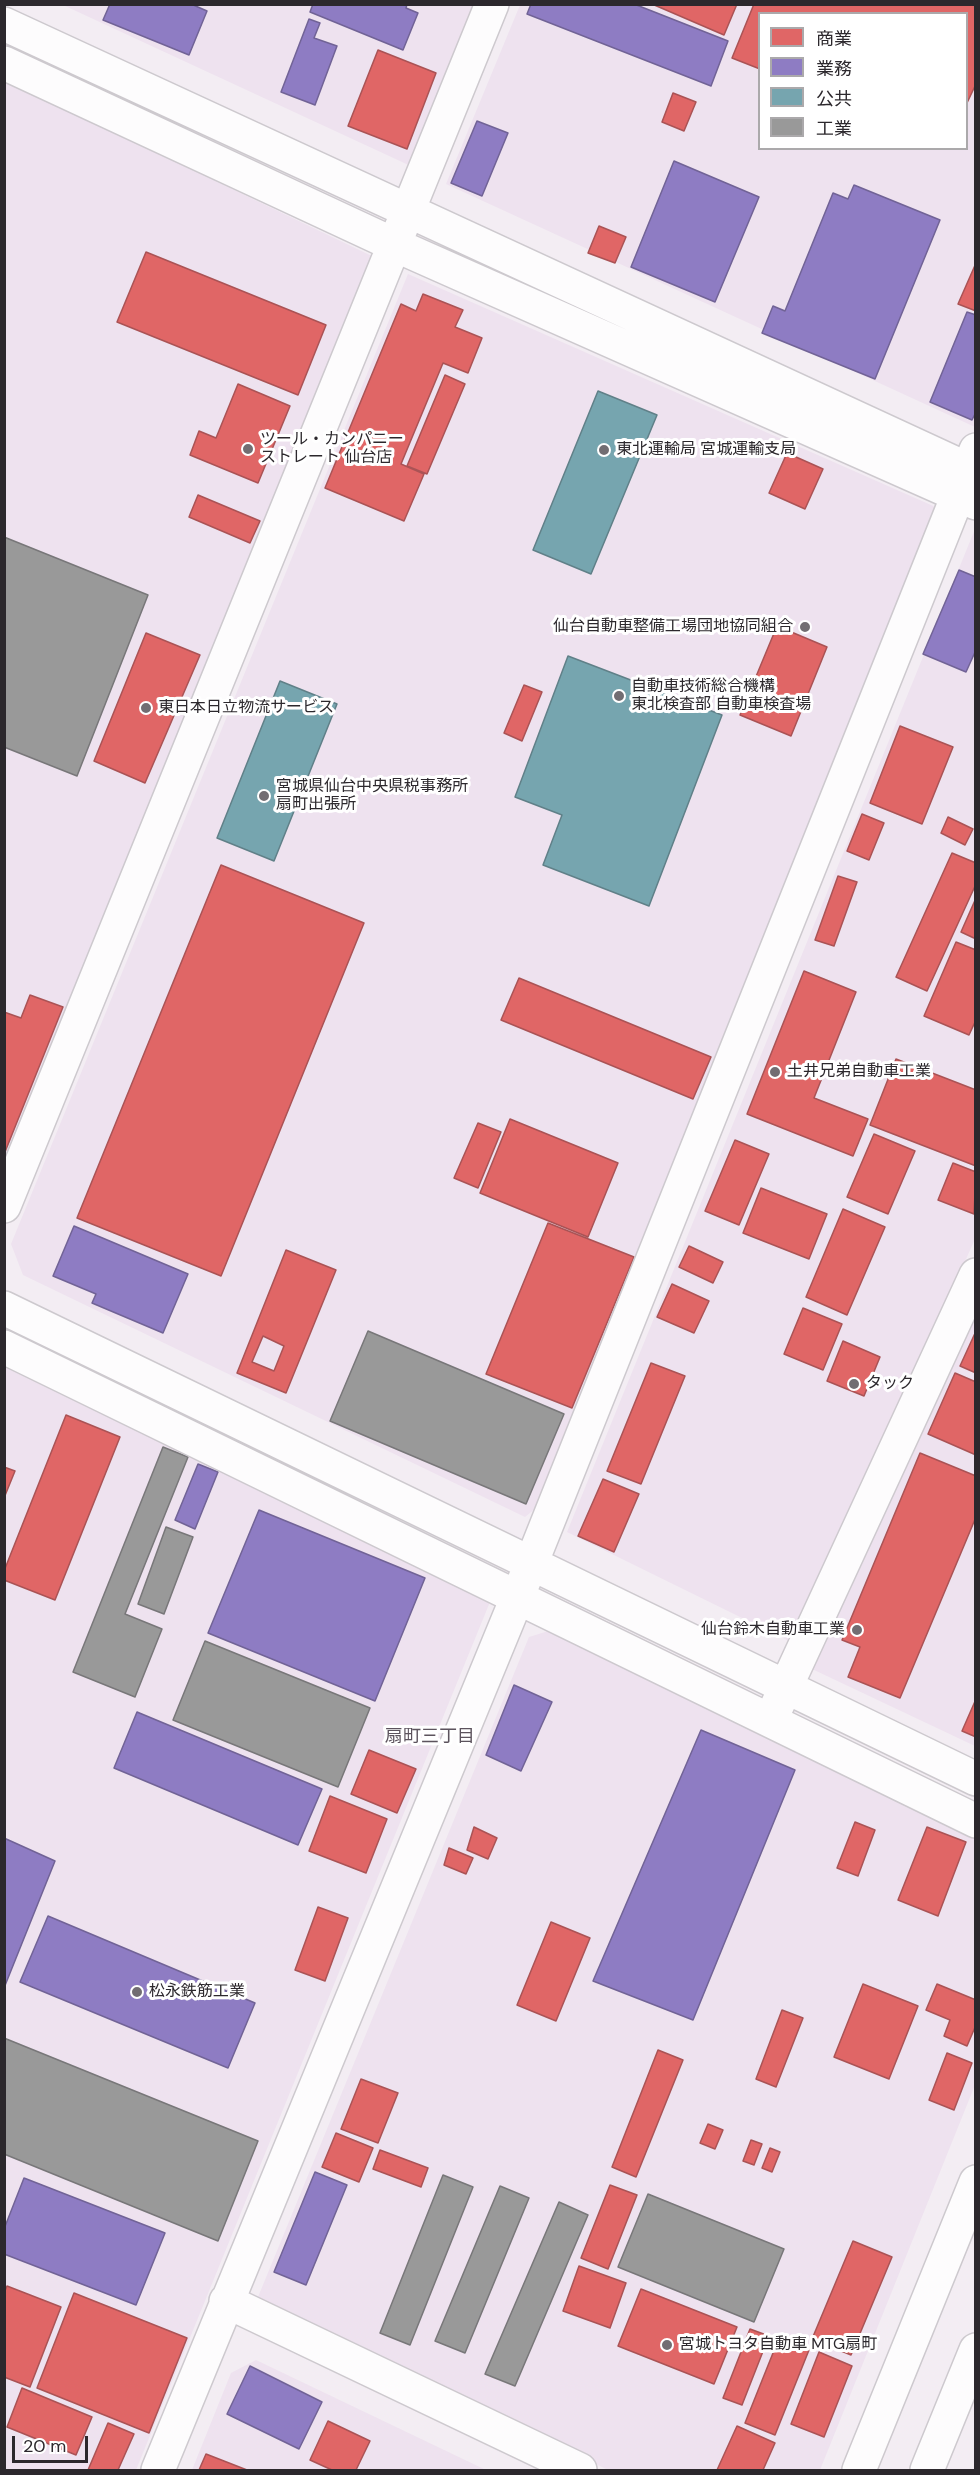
<!DOCTYPE html>
<meta charset="utf-8">
<style>
body{margin:0}
#map{position:relative;width:980px;height:2475px;overflow:hidden;background:#f3edf3;font-family:"DM Sans","Noto Sans JP",sans-serif}
canvas{display:block}
.frame{position:absolute;inset:0;border:6px solid #2c282d;pointer-events:none}
.legend{position:absolute;left:758px;top:12px;width:210px;height:138px;box-sizing:border-box;background:#fff;border:2px solid #aba9ab;margin:0;padding:8px 10px;list-style:none;font-size:18px;color:#2c282d}
.legend li{display:flex;align-items:center;gap:12px;height:30px}
.legend b{width:30px;border:2px solid #aba9ab}
.scale{position:absolute;left:12px;top:2436px;width:76px;height:27px;box-sizing:border-box;border:3px solid #2c282d;border-top:0;padding-left:8px;font-size:18px;line-height:21px;white-space:nowrap;color:#2c282d;-webkit-text-stroke:4px #fff;paint-order:stroke}
</style>
<div id="map">
<canvas width="980" height="2475"></canvas>
<div class="frame"></div>
<ul class="legend">
<li><b style="height:16px;background:#e06666"></b>商業</li>
<li><b style="height:16px;background:#8e7cc3"></b>業務</li>
<li><b style="height:16px;background:#76a5af"></b>公共</li>
<li><b style="height:16px;background:#999"></b>工業</li>
</ul>
<div class="scale">20 m</div>
</div>
<script>
const ctx = document.querySelector('canvas').getContext('2d');
ctx.lineJoin = 'round';
function paint(path, color) { ctx.fillStyle = color; ctx.fill(path, 'evenodd'); }
const shape = rows => new Path2D(rows.map(r => 'M' + r).join(''));
function stroke(path, color, width, dash) { ctx.strokeStyle = color; ctx.lineWidth = width; ctx.lineCap = dash ? 'butt' : 'round'; ctx.setLineDash(dash || []); ctx.stroke(path); }
function drawText(font, color, halo, rows, align = 'center') {
  ctx.font = font + ' "DM Sans","Noto Sans JP",sans-serif'; ctx.lineWidth = 6; ctx.setLineDash([]); ctx.textBaseline = 'middle'; ctx.strokeStyle = halo; ctx.fillStyle = color; for (const [text, x, y, turn = 0] of rows) {
    ctx.save(); ctx.translate(x, y); ctx.rotate((+turn || 0) * Math.PI / 180); ctx.textAlign = isNaN(turn) ? turn : align; if (halo) ctx.strokeText(text, 0, 0); ctx.fillText(text, 0, 0); ctx.restore();
  }
}
const built = shape([
 [63,5,482,5,415,168],
 [520,5,975,5,975,427,446,184],
 [760,14,966,14,966,148,760,148],
 [5,80,378,259,5,1178],
 [408,274,940,509,546,1500,525,1517,23,1275,11,1244],
 [975,529,975,1239,793,1643,567,1532],
 [975,1310,975,1746,812,1669],
 [4,1361,492,1597,136,2470,5,2470],
 [558,1628,975,1837,975,2085,820,2470,608,2470,258,2297,529,1637],
 [256,2360,486,2470,192,2470,231,2373]
]);
const shops = shape([
 [652,4,737,4,724,35,652,4],
 [754,4,976,4,976,84,966,105,966,14,760,14,760,69,732,58,754,4],
 [378,50,436,73,407,149,348,126,378,50],
 [673,93,696,102,684,131,662,122,673,93],
 [599,226,626,237,615,263,588,253,599,226],
 [146,252,326,325,298,395,117,322,146,252],
 [976,263,976,311,958,304,976,263],
 [423,294,463,310,455,327,482,338,468,373,443,363,401,464,424,474,404,521,325,488,401,304,416,311,423,294],
 [445,375,465,384,427,474,407,466,445,375],
 [238,384,290,406,258,483,190,455,199,431,216,438,238,384],
 [787,453,823,469,805,509,769,493,787,453],
 [198,495,260,521,250,543,189,517,198,495],
 [777,626,827,647,791,736,740,715,777,626],
 [146,633,200,655,145,783,94,761,146,633],
 [524,685,542,692,522,741,504,733,524,685],
 [900,726,953,747,922,824,870,803,900,726],
 [862,814,884,823,869,860,847,851,862,814],
 [948,817,973,829,965,845,941,833,948,817],
 [952,853,976,863,976,884,927,991,896,977,952,853],
 [221,865,364,923,221,1276,77,1218,221,865],
 [838,876,857,882,834,946,815,940,838,876],
 [976,898,976,939,961,932,976,898],
 [956,942,976,950,976,1020,969,1035,924,1016,956,942],
 [804,971,856,992,814,1098,868,1119,853,1156,747,1114,804,971],
 [519,978,711,1057,693,1099,501,1020,519,978],
 [30,995,63,1007,5,1152,4,1012,21,1018,30,995],
 [896,1059,976,1090,976,1166,870,1125,896,1059],
 [510,1119,618,1163,588,1237,480,1193,510,1119],
 [478,1123,501,1132,478,1188,454,1178,478,1123],
 [874,1134,915,1151,888,1214,847,1197,874,1134],
 [735,1140,769,1154,739,1225,705,1211,735,1140],
 [953,1163,976,1172,974,1214,938,1200,953,1163],
 [761,1188,827,1214,809,1259,743,1233,761,1188],
 [843,1209,885,1227,847,1315,806,1297,843,1209],
 [548,1223,634,1257,572,1408,486,1374,548,1223],
 [689,1246,723,1262,713,1283,679,1267,689,1246],
 [286,1250,336,1270,286,1393,237,1373,286,1250],
 [672,1284,709,1301,694,1333,657,1317,672,1284],
 [803,1308,842,1324,823,1370,784,1354,803,1308],
 [976,1331,976,1373,960,1366,976,1331],
 [263,1336,284,1346,274,1371,252,1362,263,1336],
 [843,1341,880,1357,864,1396,827,1381,843,1341],
 [651,1363,685,1376,641,1484,607,1471,651,1363],
 [955,1373,976,1382,976,1455,928,1434,955,1373],
 [66,1415,120,1437,55,1600,4,1580,4,1571,66,1415],
 [920,1453,976,1476,976,1517,900,1698,848,1677,860,1647,842,1640,920,1453],
 [4,1467,15,1471,4,1498,4,1467],
 [603,1479,639,1494,614,1552,578,1536,603,1479],
 [976,1699,976,1737,962,1731,976,1699],
 [369,1750,416,1769,397,1813,351,1794,369,1750],
 [330,1796,387,1819,366,1873,309,1851,330,1796],
 [855,1822,875,1830,858,1876,837,1868,855,1822],
 [474,1827,497,1838,488,1859,467,1850,474,1827],
 [927,1827,966,1842,938,1916,898,1900,927,1827],
 [449,1848,473,1858,466,1874,444,1865,449,1848],
 [318,1907,348,1918,325,1981,295,1970,318,1907],
 [551,1922,590,1938,556,2021,517,2005,551,1922],
 [863,1984,918,2006,889,2079,834,2057,863,1984],
 [937,1984,976,2000,976,2025,967,2046,944,2036,950,2020,926,2010,937,1984],
 [782,2010,803,2018,776,2087,756,2079,782,2010],
 [658,2050,683,2060,636,2177,612,2167,658,2050],
 [947,2053,972,2063,954,2110,929,2100,947,2053],
 [361,2079,398,2093,378,2143,341,2129,361,2079],
 [708,2124,723,2130,715,2149,700,2143,708,2124],
 [336,2133,373,2148,359,2182,322,2167,336,2133],
 [751,2140,762,2144,754,2165,743,2161,751,2140],
 [770,2148,780,2152,772,2172,762,2168,770,2148],
 [380,2150,428,2168,421,2187,373,2169,380,2150],
 [610,2185,637,2195,608,2269,581,2258,610,2185],
 [853,2241,892,2257,851,2355,812,2339,853,2241],
 [579,2266,626,2283,610,2328,563,2311,579,2266],
 [7,2286,61,2307,30,2387,4,2377,4,2293,7,2286],
 [641,2289,737,2327,714,2384,618,2346,641,2289],
 [74,2293,187,2338,149,2433,37,2388,74,2293],
 [750,2329,769,2336,742,2405,723,2398,750,2329],
 [779,2338,809,2350,775,2435,745,2423,779,2338],
 [819,2352,852,2366,824,2437,791,2424,819,2352],
 [22,2388,92,2417,76,2455,7,2427,22,2388],
 [328,2421,370,2441,356,2470,332,2470,310,2460,328,2421],
 [108,2423,134,2434,118,2470,88,2470,108,2423],
 [737,2426,775,2443,763,2470,717,2470,737,2426],
 [206,2454,247,2470,199,2470,206,2454]
]);
const offices = shape([
 [110,4,191,4,207,11,189,55,103,20,110,4],
 [313,4,407,4,406,8,418,13,403,50,310,12,313,4],
 [531,4,634,4,728,41,711,86,527,14,531,4],
 [309,19,320,23,314,38,337,46,315,105,281,92,309,19],
 [477,121,508,133,482,196,451,183,477,121],
 [674,161,759,197,715,302,631,267,674,161],
 [854,185,940,220,875,379,762,333,773,306,785,311,833,193,848,199,854,185],
 [967,312,976,315,976,412,972,420,930,402,967,312],
 [959,570,976,577,976,650,966,672,923,654,959,570],
 [74,1226,188,1274,163,1333,92,1303,96,1294,53,1276,74,1226],
 [198,1464,218,1472,195,1529,175,1520,198,1464],
 [259,1510,425,1578,375,1701,208,1633,259,1510],
 [514,1685,552,1702,521,1771,486,1755,514,1685],
 [137,1712,322,1789,298,1845,114,1768,137,1712],
 [701,1730,795,1770,693,2020,593,1981,701,1730],
 [4,1838,55,1861,4,1988,4,1838],
 [48,1916,255,2003,228,2068,20,1982,48,1916],
 [315,2172,347,2185,306,2285,274,2272,315,2172],
 [24,2178,165,2233,136,2305,4,2254,4,2229,24,2178],
 [250,2366,322,2402,299,2449,227,2414,250,2366]
]);
const public = shape([
 [598,391,657,415,591,574,533,550,598,391],
 [568,656,722,715,649,906,543,865,562,815,515,797,568,656],
 [280,681,337,704,274,861,217,838,280,681]
]);
const industry = shape([
 [4,537,148,595,77,776,4,747,4,537],
 [368,1331,564,1414,526,1504,330,1421,368,1331],
 [163,1447,188,1457,125,1614,162,1629,135,1697,73,1672,163,1447],
 [166,1527,193,1537,164,1614,138,1604,166,1527],
 [205,1641,370,1708,338,1787,173,1720,205,1641],
 [4,2038,258,2141,218,2241,4,2154,4,2038],
 [443,2175,473,2187,410,2345,380,2333,443,2175],
 [500,2186,529,2198,465,2353,435,2341,500,2186],
 [648,2194,784,2249,754,2322,618,2267,648,2194],
 [559,2202,588,2215,515,2386,485,2374,559,2202]
]);
const minor = shape([
 [4,24,976,473],
 [4,63,395,245,976,503],
 [4,1206,492,4],
 [4,1308,976,1779],
 [4,1347,976,1821],
 [777,1706,976,1275],
 [226,2301,580,2470],
 [158,2470,531,1564,976,450],
 [859,2470,976,2182],
 [927,2470,976,2350]
]);
const markers = [
 [248,449,6,"#726d72"],
 [604,450,6,"#726d72"],
 [805,627,6,"#726d72"],
 [619,696,6,"#726d72"],
 [146,708,6,"#726d72"],
 [264,796,6,"#726d72"],
 [775,1072,6,"#726d72"],
 [854,1384,6,"#726d72"],
 [857,1630,6,"#726d72"],
 [137,1992,6,"#726d72"],
 [667,2345,6,"#726d72"]
];
const poiNames = [
 ["ツール・カンパニー",260,440],
 ["ストレート 仙台店",260,458],
 ["東北運輸局 宮城運輸支局",616,450],
 ["仙台自動車整備工場団地協同組合",793,627,"right"],
 ["自動車技術総合機構",631,687],
 ["東北検査部 自動車検査場",631,705],
 ["東日本日立物流サービス",158,708],
 ["宮城県仙台中央県税事務所",276,787],
 ["扇町出張所",276,805],
 ["土井兄弟自動車工業",787,1072],
 ["タック",866,1384],
 ["仙台鈴木自動車工業",845,1630,"right"],
 ["松永鉄筋工業",149,1992],
 ["宮城トヨタ自動車 MTG扇町",679,2345]
];
const neighbourhoodNames = [
 ["扇町三丁目",430,1737]
];
paint(built, '#eee2ef');
paint(shops, '#e06666');
stroke(shops, '#aa5355', 1.5);
paint(offices, '#8e7cc3');
stroke(offices, '#716396', 1.5);
paint(public, '#76a5af');
stroke(public, '#608088', 1.5);
paint(industry, '#999');
stroke(industry, '#787779', 1.5);
stroke(minor, '#cdc9ce', 36);
stroke(minor, '#fdfcfd', 33);
for (const [x, y, r, color] of markers) { const dot = new Path2D(); dot.arc(x, y, r, 0, 2 * Math.PI); ctx.fillStyle = color; ctx.fill(dot); stroke(dot, '#fff', 2); }
drawText('16px', '#2c282d', '#fff', poiNames, 'left');
drawText('18px', '#5c535d', '#fff', neighbourhoodNames);
</script>
